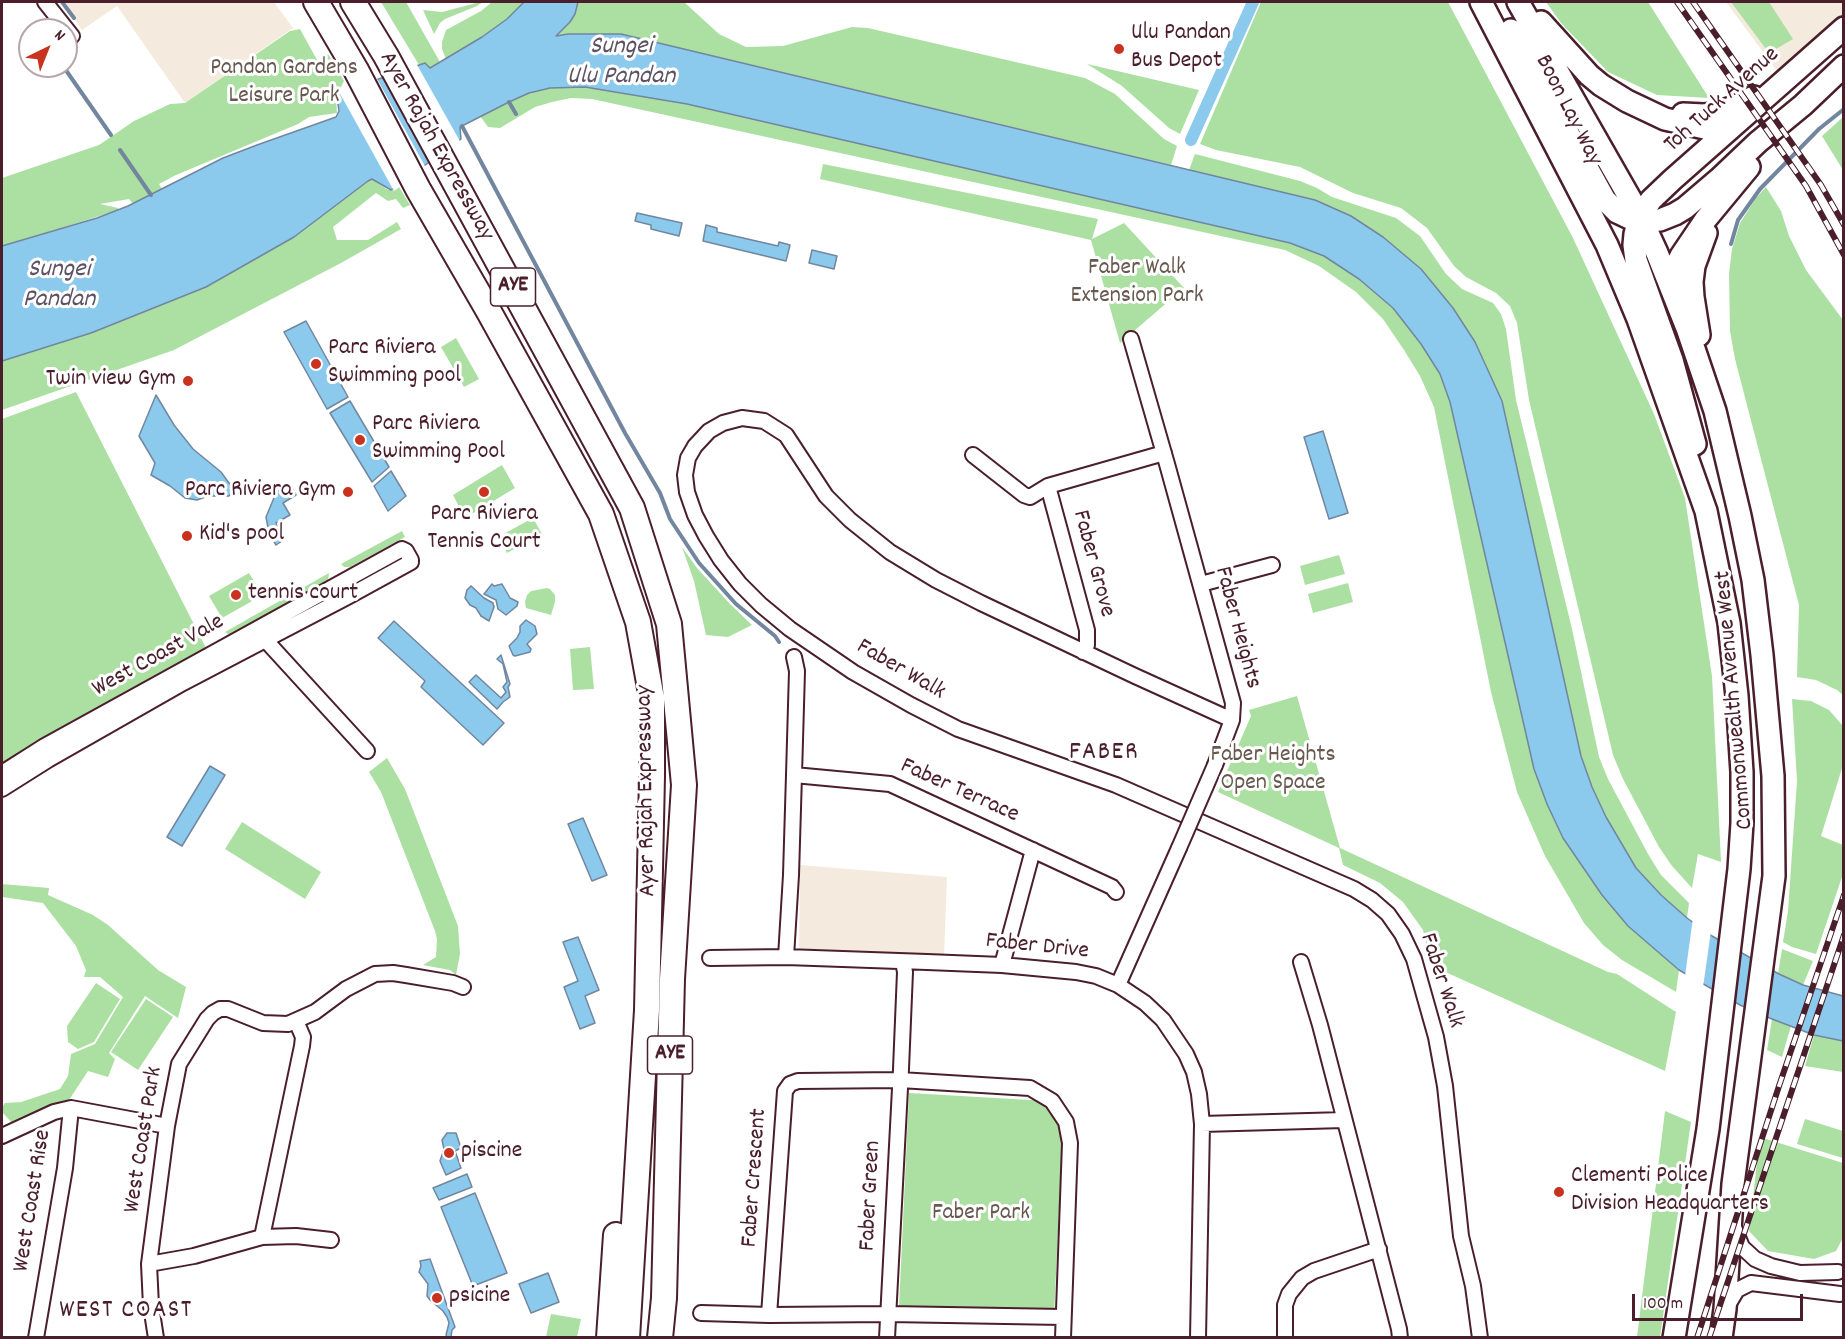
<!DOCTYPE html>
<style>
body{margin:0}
#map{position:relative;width:1845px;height:1339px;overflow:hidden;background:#fff;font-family:Dekko,sans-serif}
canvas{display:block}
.frame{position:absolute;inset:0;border:3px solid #4a1f2b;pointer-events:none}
.north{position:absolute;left:18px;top:18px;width:60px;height:60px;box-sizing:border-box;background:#fff;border:2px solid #b7a5aa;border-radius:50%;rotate:43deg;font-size:16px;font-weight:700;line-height:24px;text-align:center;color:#4a1f2b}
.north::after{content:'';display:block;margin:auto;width:21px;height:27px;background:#c8321e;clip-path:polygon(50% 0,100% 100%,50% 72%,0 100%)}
.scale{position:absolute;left:1632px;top:1294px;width:171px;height:27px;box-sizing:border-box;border:3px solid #4a1f2b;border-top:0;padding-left:8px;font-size:18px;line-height:21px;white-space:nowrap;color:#4a1f2b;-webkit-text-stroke:4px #fff;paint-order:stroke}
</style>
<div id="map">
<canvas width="1845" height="1339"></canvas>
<div class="frame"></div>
<div class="north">N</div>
<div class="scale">100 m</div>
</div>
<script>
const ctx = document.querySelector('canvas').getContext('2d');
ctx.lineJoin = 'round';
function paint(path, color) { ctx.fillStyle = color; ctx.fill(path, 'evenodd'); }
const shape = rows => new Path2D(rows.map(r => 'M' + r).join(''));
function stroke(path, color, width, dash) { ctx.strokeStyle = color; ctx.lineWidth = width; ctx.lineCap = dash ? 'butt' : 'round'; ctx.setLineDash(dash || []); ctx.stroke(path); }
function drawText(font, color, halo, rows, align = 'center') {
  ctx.font = font + ' Dekko,sans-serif'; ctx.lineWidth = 6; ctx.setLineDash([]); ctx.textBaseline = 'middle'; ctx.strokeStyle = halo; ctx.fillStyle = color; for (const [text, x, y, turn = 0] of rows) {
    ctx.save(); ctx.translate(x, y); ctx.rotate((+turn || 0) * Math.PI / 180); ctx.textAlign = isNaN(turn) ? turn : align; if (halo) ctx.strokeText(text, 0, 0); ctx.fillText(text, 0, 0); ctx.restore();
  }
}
const built = shape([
 [62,2,274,2,293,28,185,103,117,6,82,30],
 [1726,2,1843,2,1843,24,1780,75],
 [800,865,947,877,944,957,799,955]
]);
const green = shape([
 [381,2,406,2,440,62,430,68,425,63,419,65],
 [480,2,483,2,477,6,445,19,440,23,434,34,423,10,442,12],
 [492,2,524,2,507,19,482,37,446,59,442,49,442,42,446,30,481,11],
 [578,2,684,2,719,34,746,47,783,46,852,27,868,28,1085,78,1115,94,1164,139,1177,146,1171,165,621,34,554,37,564,28,575,14],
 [1261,2,1448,2,1573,238,1654,414,1685,498,1712,676,1721,862,1698,854,1692,888,1672,866,1659,847,1623,779,1613,755,1529,400,1517,323,1510,306,1496,293,1466,277,1454,266,1427,228,1401,208,1353,193,1300,167,1216,150,1200,144],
 [1546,2,1648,2,1709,98,1657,95,1608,72,1561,23],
 [1731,2,1769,2,1793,39,1769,53],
 [300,29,321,67,328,54,344,81,336,97,337,113,309,117,298,124,176,175,159,184,162,189,133,204,129,199,100,204,118,208,118,210,2,247,2,178,99,145,134,121,170,104,185,103,290,31],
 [1087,64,1199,90,1180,134,1169,128,1122,86],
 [567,86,585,87,687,104,1290,243,1324,256,1359,279,1393,308,1421,344,1440,374,1450,402,1534,769,1547,804,1563,838,1602,895,1628,926,1679,970,1676,992,1622,960,1603,945,1584,923,1545,856,1517,792,1491,692,1434,407,1420,376,1404,350,1383,319,1356,292,1319,266,1285,250,592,99,571,98,552,102,535,107,500,128,488,127,480,116,529,93,550,88],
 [1843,117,1843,170,1822,136],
 [1195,154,1300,181,1317,188,1332,197,1396,218,1420,236,1446,274,1462,289,1493,303,1501,314,1506,329,1516,400,1572,629,1599,757,1608,779,1648,854,1661,875,1689,903,1687,918,1661,895,1636,868,1606,817,1592,787,1581,756,1502,401,1475,342,1453,308,1351,216,1315,200,1189,170],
 [823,164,1098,219,1092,239,1124,223,1184,288,1120,343,1091,240,820,179],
 [372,179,388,190,398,185,410,205,403,208,396,199,388,201,376,193,333,227,337,240,368,240,397,222,401,229,341,263,174,350,2,410,2,361,91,333,294,237,368,181],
 [1766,187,1781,211,1789,236,1806,270,1843,320,1843,695,1837,690,1816,680,1797,677,1799,605,1735,359,1730,331,1729,274,1732,249,1740,223,1756,198],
 [456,338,479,379,464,387,441,347],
 [76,392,206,648,2,763,2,419],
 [502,465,515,488,465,518,453,495],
 [533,518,542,534,507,553,498,537],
 [402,531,405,537,350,567,344,567,341,564],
 [682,547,697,568,730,604,752,625,728,637,706,635,694,581],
 [1339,555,1345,574,1305,585,1300,566],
 [249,573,263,595,222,618,209,596],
 [329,573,328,581,231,636,225,632],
 [1348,583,1353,602,1313,613,1308,594],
 [547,588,550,589,555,595,555,602,551,615,526,608,525,602,527,595,531,591],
 [590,647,594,689,573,690,570,649],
 [1297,696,1340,848,1608,972,1617,974,1676,1012,1665,1071,1432,966,1423,930,1403,902,1380,883,1343,865,1339,848,1218,792,1251,716,1249,710],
 [1792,699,1811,701,1829,710,1843,726,1843,765,1821,836,1843,845,1843,874,1816,954,1792,947,1783,942,1788,911,1797,781],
 [387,758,405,789,458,926,460,954,456,975,450,970,423,965,436,957,437,939,435,931,381,792,369,772],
 [242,822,321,872,305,899,225,849],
 [2,884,49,888,48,895,93,915,108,925,158,970,186,987,178,1018,145,996,109,1053,115,1059,108,1077,88,1071,69,1100,13,1124,2,1112,2,1107,5,1103,21,1102,60,1089,68,1076,71,1054,95,1044,123,997,100,977,84,977,86,970,76,946,43,903,2,897],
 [1782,949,1813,961,1803,985,1778,974],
 [96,983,120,999,94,1042,78,1049,68,1042,67,1026],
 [146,999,173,1017,138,1070,111,1052],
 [1772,1019,1791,1026,1782,1057,1767,1050],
 [1814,1035,1843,1041,1843,1072,1805,1066],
 [909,1093,1048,1101,1063,1123,1054,1316,899,1307],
 [1665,1111,1691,1122,1660,1337,1637,1337],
 [1805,1119,1843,1131,1843,1158,1797,1144],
 [1760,1137,1843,1163,1843,1238,1836,1251,1814,1259,1768,1251,1749,1231],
 [551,1314,581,1319,577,1337,546,1337]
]);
const water = shape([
 [524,2,578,2,575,14,570,22,556,36,568,34,621,34,1315,200,1351,216,1383,237,1421,269,1453,308,1475,342,1502,401,1581,756,1592,787,1606,817,1636,868,1661,895,1687,918,1712,936,1779,974,1803,985,1843,996,1843,1041,1814,1035,1772,1019,1740,1005,1679,970,1628,926,1602,895,1563,838,1547,804,1534,769,1450,402,1440,374,1421,344,1393,308,1359,279,1324,256,1290,243,687,104,585,87,550,88,529,93,509,102,462,126,460,127,461,139,391,190,372,179,368,181,294,237,206,287,91,333,2,361,2,246,97,218,128,206,223,158,257,145,336,117,339,111,337,97,338,93,425,63,430,68,482,37,507,19,524,2],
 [637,213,682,223,679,236,651,229,651,225,635,221,637,213],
 [706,225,717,228,717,232,778,246,779,242,790,245,786,261,703,241,706,225],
 [812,250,837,256,834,269,809,263,812,250],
 [306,321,348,397,327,409,284,332,306,321],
 [156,395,174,425,193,449,221,472,234,490,229,496,208,496,197,500,185,498,170,486,151,475,155,463,139,436,156,395],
 [350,401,389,467,372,482,330,413,350,401],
 [1323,431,1348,513,1329,519,1304,437,1323,431],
 [391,471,406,496,388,511,374,486,391,471],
 [288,482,296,495,283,503,290,515,276,523,285,539,276,545,269,533,266,517,276,493,288,482],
 [492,584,494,586,502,584,510,598,518,602,517,606,506,615,498,609,496,600,484,594,492,584],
 [471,586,484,598,493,603,494,607,489,621,481,616,476,608,470,605,465,598,467,590,471,586],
 [526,620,535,626,537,634,527,644,531,649,530,652,515,656,513,655,509,646,517,638,520,632,520,626,526,620],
 [394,621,504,723,483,745,421,687,425,681,378,638,394,621],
 [501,655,510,684,508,687,510,697,503,702,497,709,469,682,476,675,501,698,506,692,503,687,507,682,503,664,497,659,501,655],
 [210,766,225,775,182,846,167,837,210,766],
 [583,818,607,875,592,881,568,824,583,818],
 [578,937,599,990,585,996,595,1023,580,1029,564,987,578,981,563,942,578,937],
 [447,1133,456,1133,461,1148,455,1151,461,1168,446,1175,440,1161,444,1149,442,1140,447,1133],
 [467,1174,472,1187,439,1200,433,1188,467,1174],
 [475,1193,507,1273,473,1286,441,1207,475,1193],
 [430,1259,455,1327,452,1330,451,1337,447,1337,446,1335,449,1323,447,1317,443,1311,430,1300,427,1296,428,1284,419,1272,421,1266,420,1261,430,1259],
 [548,1273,559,1302,531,1313,519,1284,548,1273]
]);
const pier = shape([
 [416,63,461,143,431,164,382,75],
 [376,77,426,168,394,191,338,90],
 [1693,918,1711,931,1703,987,1685,976]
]);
const stream = shape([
 [62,2,74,18],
 [63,66,111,135],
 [509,102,516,114],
 [462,126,625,433,660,493,670,519,699,563,736,604,775,636,779,642],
 [120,150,151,195],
 [1731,244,1738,220,1760,189,1819,129,1844,109]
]);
const canal = shape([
 [1191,140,1253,2]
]);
const street = shape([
 [45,2,72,36],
 [1131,339,1167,464,1233,703,1232,720,1215,765],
 [973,455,1024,495,1030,497,1048,486,1164,453],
 [1048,486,1087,630,1087,645,1083,652],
 [1201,584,1272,565],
 [259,633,367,751],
 [1232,720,1135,676,981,603,936,580,890,552,850,520,826,496,786,435,764,421,742,418,723,423,709,431,695,446,688,458,685,475,687,492,695,515,706,536,721,560,740,584,761,605,790,629,853,672,911,705,958,729,1116,785,1354,889,1372,900,1388,914,1402,934,1414,959,1436,1037,1445,1086,1461,1236,1473,1286,1480,1338],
 [2,773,43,747,402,549,406,551,411,560,411,562,349,596,183,683,48,760,2,789],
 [794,775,890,784,1112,887,1116,892],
 [786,957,791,875,794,775,797,671,794,657],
 [710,958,786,957,927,962,1002,965,1076,972,1096,976,1118,985,1145,1003,1163,1020,1186,1054,1194,1072,1199,1094,1202,1124,1198,1338],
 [1301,962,1320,1025,1399,1329,1400,1338],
 [1002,965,1033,850],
 [1118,985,1179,848],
 [1202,1124,1344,1120],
 [2,1136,54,1112,71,1108,167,1126],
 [1733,1225,1742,1247,1755,1259,1771,1266,1800,1273,1838,1272],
 [262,1237,302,1046,303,1037,296,1021],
 [149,1264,194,1256,262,1237,296,1236,331,1240],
 [1728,1305,1737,1290,1751,1283,1840,1294],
 [701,1313,769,1315,889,1314,1063,1317],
 [769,1315,785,1091,790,1084,798,1081,900,1080,1030,1088,1052,1101,1066,1122,1070,1143,1063,1338],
 [36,1338,65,1168,71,1108],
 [156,1338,151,1306,149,1264,167,1126,179,1064,207,1019,213,1013,220,1009,228,1009,263,1023,288,1024,315,1012,346,989,375,974,393,973,406,975,453,983,463,987],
 [887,1338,901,1069,905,972,903,962],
 [1285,1338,1285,1305,1289,1294,1302,1278,1314,1271,1379,1249]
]);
const primary = shape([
 [1481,2,1607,245,1638,319,1706,511,1729,623,1737,696,1742,772,1742,823,1739,869,1708,1129,1674,1338],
 [1518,2,1640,216,1657,253,1687,328,1715,411,1740,516,1753,580,1762,655,1773,776,1774,876,1733,1184,1725,1309,1721,1338],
 [1541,22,1589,75,1601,85,1627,101,1665,119,1709,129,1724,129,1735,123],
 [1511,30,1605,200,1617,212,1638,222,1660,220,1675,214,1685,208,1719,179,1758,142,1803,105,1844,66],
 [1683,114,1704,115,1717,113,1734,107,1754,97],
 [1673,291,1674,270,1681,256,1706,219,1749,167],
 [1699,335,1693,297,1692,282,1694,266,1706,233],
 [1695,444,1672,360,1636,260,1634,245,1635,234,1640,216,1651,200,1672,180,1844,28]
]);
const highway = shape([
 [316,2,356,70,418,189,488,310,601,514,638,622,652,699,652,776,647,1010,627,1338],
 [353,2,386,56,632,508,669,624,684,785,672,979,664,1298,660,1338],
 [609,1338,616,1235]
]);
const rail = shape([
 [1677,2,1806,186,1844,255],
 [1693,2,1821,185,1844,225],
 [1697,1338,1779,1086,1844,895],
 [1709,1338,1844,935]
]);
const streetBridge = shape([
 [1179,848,1215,765]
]);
const markers = [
 [1119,49,6,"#c8321e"],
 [316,364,6,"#c8321e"],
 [188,381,6,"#c8321e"],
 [360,440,6,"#c8321e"],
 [348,492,6,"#c8321e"],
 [484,492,6,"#c8321e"],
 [187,536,6,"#c8321e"],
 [236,595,6,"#c8321e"],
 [449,1153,6,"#c8321e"],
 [1559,1192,6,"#c8321e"],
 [437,1298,6,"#c8321e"]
];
const shields = [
 [513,287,45],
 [670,1055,45]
];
const shieldNames = [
 ["AYE",513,287],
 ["AYE",670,1055]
];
const poiNames = [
 ["Ulu Pandan",1131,35],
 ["Bus Depot",1131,63],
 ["Parc Riviera",328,350],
 ["Swimming pool",328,378],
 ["Twin view Gym",176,381,"right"],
 ["Parc Riviera",372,426],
 ["Swimming Pool",372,454],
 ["Parc Riviera Gym",336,492,"right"],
 ["Parc Riviera",484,516,"center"],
 ["Tennis Court",484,544,"center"],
 ["Kid's pool",199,536],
 ["tennis court",248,595],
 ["piscine",461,1153],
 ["Clementi Police",1571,1178],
 ["Division Headquarters",1571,1206],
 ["psicine",449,1298]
];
const parkNames = [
 ["Pandan Gardens",284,70],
 ["Leisure Park",284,98],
 ["Faber Walk",1137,270],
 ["Extension Park",1137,298],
 ["Faber Heights",1273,757],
 ["Open Space",1273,785],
 ["Faber Park",981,1215]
];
const streetNames = [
 ["Toh Tuck Avenue",1723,101,-42],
 ["Boon Lay Way",1567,111,63],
 ["Ayer Rajah Expressway",435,147,61],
 ["Faber Grove",1092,564,75],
 ["Faber Heights",1236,628,75],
 ["West Coast Vale",159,657,-29],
 ["Faber Walk",900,671,30],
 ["Commonwealth Avenue West",1736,700,-95],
 ["Ayer Rajah Expressway",648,791,-91],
 ["Faber Terrace",959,792,24],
 ["Faber Drive",1037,948,6],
 ["Faber Walk",1440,981,72],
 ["West Coast Park",145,1140,-81],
 ["Faber Crescent",756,1178,-86],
 ["Faber Green",872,1196,-87],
 ["West Coast Rise",34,1201,-81]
];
const waterNames = [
 ["Sungei",621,48],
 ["Ulu Pandan",621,78],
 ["Sungei",59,271],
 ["Pandan",59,301]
];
const neighbourhoodNames = [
 ["FABER",1104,754],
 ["WEST COAST",126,1312]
];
paint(built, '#f5eade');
paint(green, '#abe0a2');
paint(water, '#8ccaed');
stroke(water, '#72869f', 1.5);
paint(pier, '#fff');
stroke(stream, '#72869f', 4);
stroke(canal, '#8ccaed', 12);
stroke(street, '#4a1f2b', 18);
stroke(primary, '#4a1f2b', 26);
stroke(highway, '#4a1f2b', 28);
stroke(street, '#fff', 14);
stroke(primary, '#fff', 21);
stroke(highway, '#fff', 24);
stroke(rail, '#4a1f2b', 6);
stroke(rail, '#fff', 4, [11]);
stroke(streetBridge, '#4a1f2b', 18, []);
stroke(streetBridge, '#fff', 14);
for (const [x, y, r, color] of markers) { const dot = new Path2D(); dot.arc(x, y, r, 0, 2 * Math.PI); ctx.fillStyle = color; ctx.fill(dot); stroke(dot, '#fff', 2); }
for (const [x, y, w] of shields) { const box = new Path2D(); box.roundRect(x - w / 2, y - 19, w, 38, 4.5); ctx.fillStyle = '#fff'; ctx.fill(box); stroke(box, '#4a1f2b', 1.5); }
drawText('bold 22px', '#4a1f2b', null, shieldNames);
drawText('24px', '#4a1f2b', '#fff', poiNames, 'left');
drawText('24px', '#67594f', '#fff', parkNames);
drawText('24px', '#4a1f2b', '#fff', streetNames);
drawText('italic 26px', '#5e5265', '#fff', waterNames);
ctx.letterSpacing = '1.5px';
drawText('26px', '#4a1f2b', '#fff', neighbourhoodNames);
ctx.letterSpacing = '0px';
</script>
